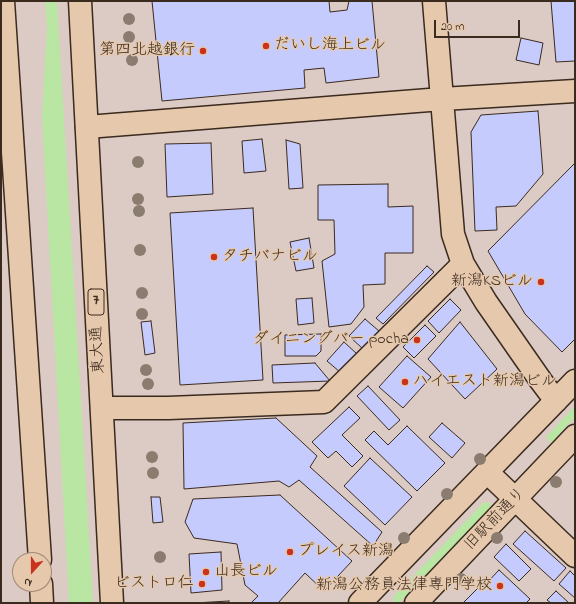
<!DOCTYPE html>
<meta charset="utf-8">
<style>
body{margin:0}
#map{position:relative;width:576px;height:604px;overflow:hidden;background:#dccac5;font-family:"Indie Flower",sans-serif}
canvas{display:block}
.frame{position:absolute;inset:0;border:2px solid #3b2a1e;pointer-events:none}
.north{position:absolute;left:12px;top:552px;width:40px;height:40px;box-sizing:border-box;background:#e6c9ad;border:1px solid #a28974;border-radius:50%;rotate:201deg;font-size:11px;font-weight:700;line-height:16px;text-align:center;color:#3b2a1e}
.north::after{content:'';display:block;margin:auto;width:14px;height:18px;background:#c8321e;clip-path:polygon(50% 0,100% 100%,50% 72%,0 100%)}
.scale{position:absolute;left:434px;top:20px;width:86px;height:18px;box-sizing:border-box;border:2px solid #3b2a1e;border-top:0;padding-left:5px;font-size:12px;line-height:14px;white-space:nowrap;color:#3b2a1e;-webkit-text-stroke:3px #e6c9ad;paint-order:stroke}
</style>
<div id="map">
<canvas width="576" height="604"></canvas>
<div class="frame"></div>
<div class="north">N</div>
<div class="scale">20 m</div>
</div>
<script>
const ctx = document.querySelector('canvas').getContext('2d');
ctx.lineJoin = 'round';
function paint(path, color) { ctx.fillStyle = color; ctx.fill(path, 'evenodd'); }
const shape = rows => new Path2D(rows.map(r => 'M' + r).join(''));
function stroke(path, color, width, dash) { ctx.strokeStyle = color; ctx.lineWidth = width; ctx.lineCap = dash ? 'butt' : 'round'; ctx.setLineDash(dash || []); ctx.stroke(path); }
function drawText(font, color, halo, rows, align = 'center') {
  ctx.font = font + ' "Indie Flower","Klee One",sans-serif'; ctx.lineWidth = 3; ctx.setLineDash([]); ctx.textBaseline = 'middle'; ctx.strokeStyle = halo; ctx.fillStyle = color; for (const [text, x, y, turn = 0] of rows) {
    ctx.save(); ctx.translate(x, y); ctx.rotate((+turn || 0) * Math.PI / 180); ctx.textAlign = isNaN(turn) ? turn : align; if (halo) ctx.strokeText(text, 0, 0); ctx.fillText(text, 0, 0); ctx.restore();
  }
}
const green = shape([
 [45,1,57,1,93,603,69,603,42,117,47,27],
 [574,407,575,407,575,417,551,443,546,437],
 [484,502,491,503,490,509,399,603,394,603,393,597]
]);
const building = shape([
 [152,1,329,1,330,12,347,10,349,1,372,1,379,77,326,83,324,68,304,70,305,88,162,101,152,1],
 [551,1,575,1,575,61,556,62,551,1],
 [521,38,543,43,539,65,516,60,521,38],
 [538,111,543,174,516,206,496,207,497,230,475,231,471,132,481,115,538,111],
 [262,139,266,171,244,173,242,141,262,139],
 [286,140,300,144,303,188,289,189,286,140],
 [211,143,213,194,167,197,165,144,211,143],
 [575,163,575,339,562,352,525,314,488,251,575,163],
 [388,184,388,207,413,206,413,253,385,253,385,284,363,285,364,307,351,324,329,327,322,261,335,254,334,220,318,220,318,185,388,184],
 [253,208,263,380,180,385,170,213,253,208],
 [309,238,314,268,296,271,290,242,309,238],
 [427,266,434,272,383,324,376,318,427,266],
 [312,298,314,323,298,325,296,299,312,298],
 [450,299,461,310,439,333,428,321,450,299],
 [365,319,379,331,363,349,349,336,365,319],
 [151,321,155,353,145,355,141,322,151,321],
 [460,322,497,369,465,399,428,359,460,322],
 [425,325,436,336,414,358,403,347,425,325],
 [321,334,321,351,316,356,285,356,285,335,321,334],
 [344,342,357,354,340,372,327,361,344,342],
 [407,356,431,377,403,408,379,387,407,356],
 [315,363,330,381,273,383,272,365,315,363],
 [368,386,400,420,389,430,357,396,368,386],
 [349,407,360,418,342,435,363,456,352,467,336,451,328,458,312,442,349,407],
 [276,418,317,456,310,467,382,532,373,546,299,480,289,487,279,481,184,489,183,423,276,418],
 [442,423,465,443,452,458,429,437,442,423],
 [407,426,445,463,417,491,365,440,374,431,388,445,407,426],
 [370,458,412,497,385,525,344,486,370,458],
 [280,495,352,561,324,591,305,573,278,603,251,603,258,596,245,585,237,544,194,538,185,522,193,499,280,495],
 [151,497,160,497,163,522,153,523,151,497],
 [525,531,566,568,554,581,513,544,525,531],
 [506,544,531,569,519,581,494,557,506,544],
 [221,552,222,590,191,593,189,554,221,552],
 [499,570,530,599,526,603,463,603,481,585,483,587,499,570],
 [570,571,575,576,575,598,559,584,570,571],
 [556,591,569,603,551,603,547,600,556,591],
 [229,601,228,603,194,603,229,601]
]);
const minor = shape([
 [434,1,453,234,463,264,486,302,541,381,556,401],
 [87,127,442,99,575,91],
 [102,408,168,408,324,402,463,264],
 [487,472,575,556],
 [360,603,575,381],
 [416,603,575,436]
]);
const highway = shape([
 [3,1,40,560],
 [80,1,112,603],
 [41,584,42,603]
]);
const trees = [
 [129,19],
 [129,37],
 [132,60],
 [138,162],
 [138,199],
 [139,211],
 [140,250],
 [142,293],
 [142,314],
 [146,370],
 [148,384],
 [152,457],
 [480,459],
 [153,473],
 [556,482],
 [447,494],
 [404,538],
 [497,538],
 [160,557],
 [461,579]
];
const markers = [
 [266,46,4,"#c8321e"],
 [203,51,4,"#c8321e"],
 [214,257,4,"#c8321e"],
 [541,282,4,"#c8321e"],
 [417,340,4,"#c8321e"],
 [405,382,4,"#c8321e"],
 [290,552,4,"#c8321e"],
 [206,572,4,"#c8321e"],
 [202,584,4,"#c8321e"],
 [500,586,4,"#c8321e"]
];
const shields = [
 [96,302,16]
];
const shieldNames = [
 ["7",96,302]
];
const poiNames = [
 ["だいし海上ビル",274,46],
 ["第四北越銀行",195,51,"right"],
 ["タチバナビル",222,257],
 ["新潟KSビル",533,282,"right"],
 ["ダイニングバー pocha",409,340,"right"],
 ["ハイエスト新潟ビル",413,382],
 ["プレイス新潟",298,552],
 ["山長ビル",214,572],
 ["ビストロ仁",194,584,"right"],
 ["新潟公務員法律専門学校",492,586,"right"]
];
const streetNames = [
 ["東大通",99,350,-93],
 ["旧駅前通り",496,520,-46]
];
paint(green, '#b9e6a3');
paint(building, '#c6cbfd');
stroke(building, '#3b2a1e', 1);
stroke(minor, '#3b2a1e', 25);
stroke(highway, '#3b2a1e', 25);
stroke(minor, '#e6c9ad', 22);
stroke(highway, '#e6c9ad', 22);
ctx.fillStyle = '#8b7c70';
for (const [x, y] of trees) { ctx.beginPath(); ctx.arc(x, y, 6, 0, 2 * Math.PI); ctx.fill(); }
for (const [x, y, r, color] of markers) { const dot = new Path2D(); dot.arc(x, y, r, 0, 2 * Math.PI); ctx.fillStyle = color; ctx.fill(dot); stroke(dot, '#e6c9ad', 1.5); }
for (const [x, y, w] of shields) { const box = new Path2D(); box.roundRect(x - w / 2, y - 13, w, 26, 3); ctx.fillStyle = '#e6c9ad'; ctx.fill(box); stroke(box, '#3b2a1e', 1); }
drawText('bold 15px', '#3b2a1e', null, shieldNames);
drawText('16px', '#3b2a1e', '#e6c9ad', poiNames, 'left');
drawText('16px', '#3b2a1e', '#e6c9ad', streetNames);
</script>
